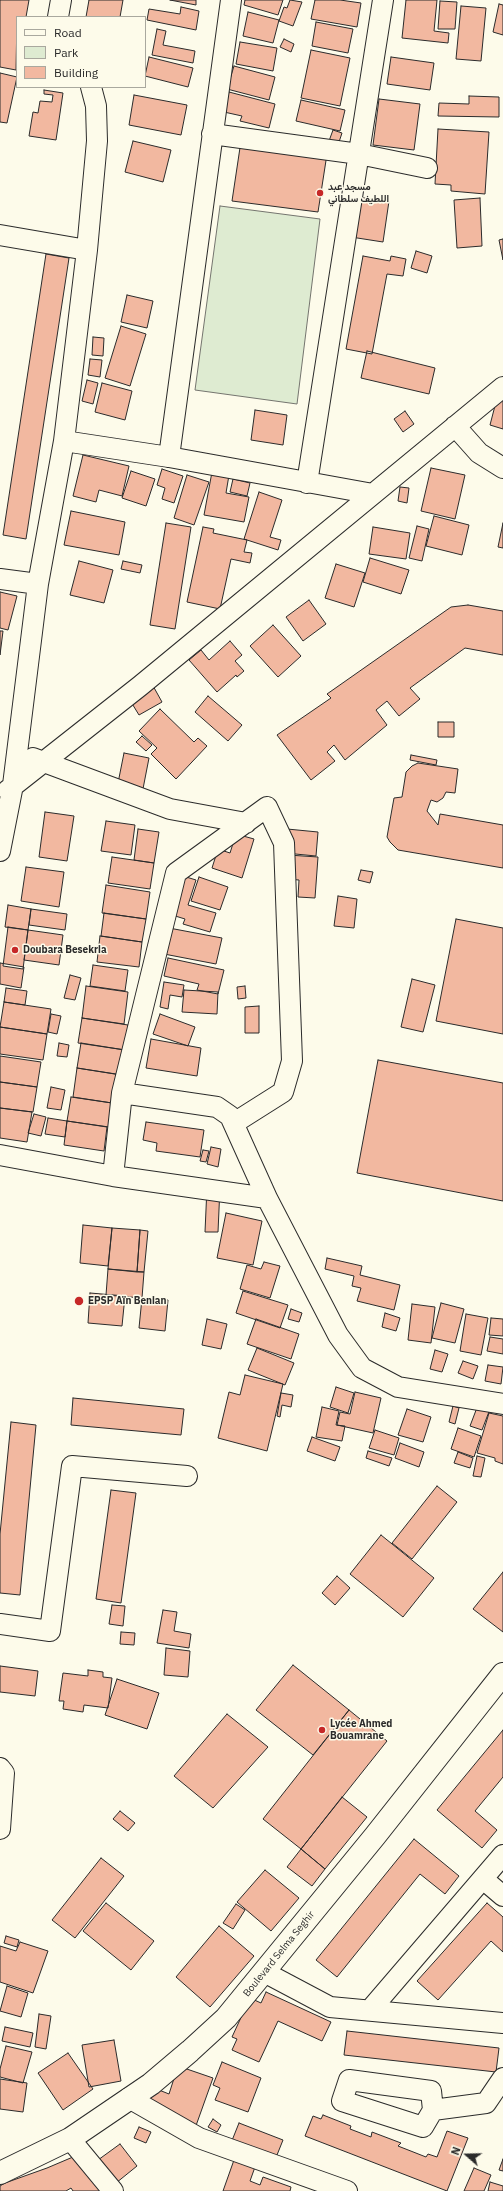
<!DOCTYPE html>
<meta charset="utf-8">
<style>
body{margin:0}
#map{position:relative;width:503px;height:2191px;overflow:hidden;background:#fdfbea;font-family:"IBM Plex Sans",sans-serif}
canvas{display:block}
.legend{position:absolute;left:16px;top:16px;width:130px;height:72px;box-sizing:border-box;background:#fdfbea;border:1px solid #a9a89e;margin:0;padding:5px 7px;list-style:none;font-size:12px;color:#2b2b2b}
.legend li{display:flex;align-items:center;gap:8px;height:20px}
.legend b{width:20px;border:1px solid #a9a89e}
.north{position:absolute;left:447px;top:2135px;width:40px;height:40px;-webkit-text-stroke:3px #fdfbea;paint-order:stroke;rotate:290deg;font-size:11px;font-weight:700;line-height:16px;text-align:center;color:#2b2b2b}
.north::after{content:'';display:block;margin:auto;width:14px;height:18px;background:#2b2b2b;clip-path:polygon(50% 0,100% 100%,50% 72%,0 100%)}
</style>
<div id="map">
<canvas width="503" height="2191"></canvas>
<ul class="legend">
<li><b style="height:5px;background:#fdfbea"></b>Road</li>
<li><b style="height:11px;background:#deebd1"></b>Park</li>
<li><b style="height:11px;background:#f2b8a0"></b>Building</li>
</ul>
<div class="north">N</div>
</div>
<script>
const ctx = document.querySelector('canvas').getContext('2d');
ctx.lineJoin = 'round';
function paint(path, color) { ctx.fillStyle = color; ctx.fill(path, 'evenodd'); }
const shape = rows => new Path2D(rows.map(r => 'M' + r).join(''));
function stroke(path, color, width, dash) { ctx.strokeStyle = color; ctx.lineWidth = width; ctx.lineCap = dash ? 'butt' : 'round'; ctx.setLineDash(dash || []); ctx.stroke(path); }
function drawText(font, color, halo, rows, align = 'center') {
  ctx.font = font + ' "IBM Plex Sans",Vazirmatn,sans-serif'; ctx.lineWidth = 3; ctx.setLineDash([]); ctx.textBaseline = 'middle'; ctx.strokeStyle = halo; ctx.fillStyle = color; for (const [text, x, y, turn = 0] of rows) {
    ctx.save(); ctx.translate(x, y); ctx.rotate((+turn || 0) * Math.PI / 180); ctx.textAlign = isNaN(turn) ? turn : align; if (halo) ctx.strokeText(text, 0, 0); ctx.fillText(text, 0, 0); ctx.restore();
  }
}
const green = shape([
 [220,206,320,219,297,404,195,390,220,206]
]);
const building = shape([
 [0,0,29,0,26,17,17,17,16,70,0,67,0,0],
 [89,0,123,0,120,17,86,17,89,0],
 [170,0,196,0,196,5,170,0],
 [245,0,283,0,278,15,244,5,245,0],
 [290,0,302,2,293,26,279,21,284,7,287,8,290,0],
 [315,0,340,0,361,3,357,27,311,19,315,0],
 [406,0,437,0,434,31,449,33,448,43,402,38,406,0],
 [440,1,457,2,455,29,438,29,440,1],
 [499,4,503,5,503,35,493,32,499,4],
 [461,6,486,8,481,61,456,59,461,6],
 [181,7,199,11,196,30,147,20,149,9,180,14,181,7],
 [248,12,279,20,273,43,243,36,248,12],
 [316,22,353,29,348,53,312,46,316,22],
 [157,29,166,31,163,45,195,51,193,63,152,55,157,29],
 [284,39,294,44,291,52,280,47,284,39],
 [240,42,277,48,273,71,236,64,240,42],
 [311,50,350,58,340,106,301,98,311,50],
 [149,57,193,68,188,87,145,76,149,57],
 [391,57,434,63,430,90,387,84,391,57],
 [234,66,275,77,269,100,227,89,234,66],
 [0,73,17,77,7,123,0,122,0,73],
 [44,90,63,93,56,140,29,136,33,112,38,113,40,101,52,102,53,95,44,94,44,90],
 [229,92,275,104,269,128,240,121,242,116,224,112,229,92],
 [134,95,187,105,181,135,129,125,134,95],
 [469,96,499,97,499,117,438,116,439,103,469,104,469,96],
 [379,99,420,104,414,150,373,145,379,99],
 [301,100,345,110,340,131,296,121,301,100],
 [438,129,489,132,485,194,451,191,451,185,435,184,438,129],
 [333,130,342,133,338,145,329,141,333,130],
 [133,141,171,150,163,182,125,172,133,141],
 [241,141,327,154,318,212,232,201,241,141],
 [356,197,389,201,383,242,351,237,356,197],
 [480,198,482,246,457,248,454,200,480,198],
 [503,239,503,260,499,240,503,239],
 [416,251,432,256,427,273,411,268,416,251],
 [46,254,69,258,26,539,3,535,46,254],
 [363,256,390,261,391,256,406,259,403,276,387,274,372,354,346,349,363,256],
 [127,295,153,301,147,328,121,322,127,295],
 [121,326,146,334,130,386,105,378,121,326],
 [93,337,104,338,103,356,92,355,93,337],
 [367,351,435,368,429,394,361,378,367,351],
 [90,359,102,360,100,377,88,375,90,359],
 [87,380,98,383,93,404,82,401,87,380],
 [102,383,132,391,125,420,95,412,102,383],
 [497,398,503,400,503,429,490,425,497,398],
 [255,410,287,415,283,445,251,440,255,410],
 [405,411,414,424,403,432,394,419,405,411],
 [83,455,129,466,122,496,99,490,96,502,73,496,83,455],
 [431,468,465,475,455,519,421,511,431,468],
 [162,469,183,476,174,503,162,499,165,488,157,485,162,469],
 [131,471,155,479,146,506,122,498,131,471],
 [212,472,229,475,226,493,249,497,244,522,204,515,212,472],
 [187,475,209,482,194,525,174,518,187,475],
 [233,479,250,483,247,496,230,492,233,479],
 [400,487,409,488,407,503,398,501,400,487],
 [259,492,282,500,270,537,281,540,278,550,244,539,259,492],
 [71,511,125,522,119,555,64,545,71,511],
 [434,516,469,525,462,555,426,546,434,516],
 [166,523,191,527,175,629,150,625,166,523],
 [503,523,503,548,498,547,503,523],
 [417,526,429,529,422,561,409,558,417,526],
 [203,527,214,529,213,533,247,540,244,552,252,553,250,563,231,559,220,609,187,602,203,527],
 [373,527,410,533,406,559,369,554,373,527],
 [370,558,409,570,401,594,363,582,370,558],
 [79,561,113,570,104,603,70,595,79,561],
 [123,561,142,565,140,573,121,569,123,561],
 [336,564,365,573,354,607,325,598,336,564],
 [0,592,17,596,8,630,0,628,0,592],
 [309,600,326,624,303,641,286,617,309,600],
 [468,605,503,611,503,655,465,648,410,688,420,699,399,716,387,701,376,710,387,725,345,760,334,745,327,752,335,761,311,780,277,735,331,698,327,694,451,607,468,605],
 [273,625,301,656,278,677,250,646,273,625],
 [0,631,3,631,0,655,0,631],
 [230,641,242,655,235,661,244,671,237,677,236,675,217,692,189,660,201,650,209,660,230,641],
 [152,684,162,702,139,715,128,697,152,684],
 [208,696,242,725,228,741,195,712,208,696],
 [160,709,194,742,198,738,207,746,176,779,151,754,157,748,139,731,160,709],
 [438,722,454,722,454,737,438,737,438,722],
 [142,736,152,745,146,751,136,742,142,736],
 [124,753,149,758,141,799,116,793,124,753],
 [411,755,437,760,436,765,410,760,411,755],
 [418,763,458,769,455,793,446,792,443,798,437,802,431,800,427,811,438,825,440,814,503,825,503,868,398,850,390,842,387,837,394,798,402,797,406,772,412,766,418,763],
 [45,812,74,816,67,861,39,857,45,812],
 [106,821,135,825,131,855,101,851,106,821],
 [138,829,159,832,154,863,134,860,138,829],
 [287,829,318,832,316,856,285,853,287,829],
 [236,834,254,839,242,878,212,868,218,849,230,853,236,834],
 [288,855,318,857,315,898,298,897,299,880,286,879,288,855],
 [112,857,154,863,150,889,108,883,112,857],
 [26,867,64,872,59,907,21,901,26,867],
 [361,870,373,872,370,883,358,880,361,870],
 [183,876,196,880,188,905,216,913,210,932,183,924,185,919,172,915,183,876],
 [199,877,228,887,220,910,191,901,199,877],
 [106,885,150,892,146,919,102,913,106,885],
 [338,896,357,899,354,928,334,926,338,896],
 [8,905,31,909,28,930,5,927,8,905],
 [31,909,67,914,65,930,29,925,31,909],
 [104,913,146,919,142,942,101,936,104,913],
 [456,919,503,928,503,1034,436,1021,456,919],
 [8,927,28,930,23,969,3,966,8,927],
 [169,928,222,938,216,964,164,954,169,928],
 [28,930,63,935,59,965,24,960,28,930],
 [100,936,142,942,139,967,97,962,100,936],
 [168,958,224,970,218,994,197,990,199,984,164,976,168,958],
 [0,963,24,967,21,988,0,984,0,963],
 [93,965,128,970,125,991,90,986,93,965],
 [70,975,81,978,75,1000,64,998,70,975],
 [412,979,435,985,423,1032,401,1027,412,979],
 [164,982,184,985,182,997,170,995,168,1009,160,1007,164,982],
 [86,986,128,992,124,1024,82,1018,86,986],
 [245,986,246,998,238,999,237,987,245,986],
 [6,988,27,991,25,1005,4,1002,6,988],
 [184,990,218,992,217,1014,182,1012,184,990],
 [4,1002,51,1009,47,1034,0,1027,4,1002],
 [259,1006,259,1033,245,1033,245,1007,259,1006],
 [51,1014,61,1016,57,1034,48,1032,51,1014],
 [160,1014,195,1027,188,1046,153,1034,160,1014],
 [82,1018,128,1025,125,1050,78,1043,82,1018],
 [0,1027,47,1034,43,1060,0,1054,0,1027],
 [151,1039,201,1048,197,1076,146,1068,151,1039],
 [59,1043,69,1045,67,1057,57,1056,59,1043],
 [81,1043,125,1050,121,1075,77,1068,81,1043],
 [0,1056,41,1062,37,1087,0,1082,0,1056],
 [378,1060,503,1083,503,1201,357,1173,378,1060],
 [77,1068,116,1074,112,1103,73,1097,77,1068],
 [0,1082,37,1087,33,1112,0,1108,0,1082],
 [51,1087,65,1090,61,1110,47,1108,51,1087],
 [71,1097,112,1103,109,1127,67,1121,71,1097],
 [0,1108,32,1112,27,1142,0,1138,0,1108],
 [34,1114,46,1117,41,1136,28,1133,34,1114],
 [48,1118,67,1121,65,1137,45,1134,48,1118],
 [67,1121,107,1127,104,1151,64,1145,67,1121],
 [146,1122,204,1130,200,1157,156,1151,157,1143,143,1140,146,1122],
 [211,1147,221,1149,218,1167,207,1164,211,1147],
 [203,1150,209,1151,206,1162,200,1161,203,1150],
 [207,1187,220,1187,218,1232,205,1232,207,1187],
 [226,1213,262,1221,253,1265,217,1258,226,1213],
 [83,1225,112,1228,108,1266,80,1263,83,1225],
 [112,1228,140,1230,137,1272,108,1269,112,1228],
 [140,1230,148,1231,144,1272,137,1272,140,1230],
 [327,1258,362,1266,360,1275,400,1285,394,1310,357,1301,361,1288,352,1286,354,1276,325,1269,327,1258],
 [264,1262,280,1266,270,1298,240,1289,247,1265,261,1269,264,1262],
 [108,1269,144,1272,142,1298,106,1295,108,1269],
 [243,1291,288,1305,280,1328,236,1313,243,1291],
 [90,1293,125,1296,122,1326,88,1323,90,1293],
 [142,1298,168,1300,165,1331,139,1328,142,1298],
 [441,1303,464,1309,455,1343,432,1338,441,1303],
 [412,1304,435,1307,431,1343,408,1340,412,1304],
 [291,1309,302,1313,299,1322,288,1319,291,1309],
 [385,1313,400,1318,396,1331,382,1327,385,1313],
 [466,1314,488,1318,481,1355,460,1351,466,1314],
 [491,1318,503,1319,503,1336,489,1335,491,1318],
 [207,1319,227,1324,221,1349,202,1345,207,1319],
 [256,1319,299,1334,291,1359,247,1344,256,1319],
 [490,1337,503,1339,503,1354,487,1351,490,1337],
 [257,1348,294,1363,285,1385,248,1370,257,1348],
 [435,1350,448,1354,442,1372,430,1369,435,1350],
 [463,1361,478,1366,473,1379,458,1373,463,1361],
 [488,1365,503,1367,501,1384,485,1381,488,1365],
 [245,1375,283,1384,267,1451,218,1438,229,1392,240,1395,245,1375],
 [336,1387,354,1393,348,1413,330,1407,336,1387],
 [355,1392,381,1398,373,1433,337,1425,340,1412,350,1414,355,1392],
 [281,1393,293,1395,291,1407,282,1405,280,1417,277,1416,281,1393],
 [73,1398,184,1409,181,1435,71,1425,73,1398],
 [478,1405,490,1409,482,1430,470,1426,478,1405],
 [453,1406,459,1408,455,1424,449,1422,453,1406],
 [322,1407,339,1411,336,1425,345,1426,342,1441,316,1437,322,1407],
 [407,1409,431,1417,423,1442,398,1435,407,1409],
 [489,1413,503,1416,503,1464,495,1461,495,1458,477,1453,489,1413],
 [11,1422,36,1425,20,1595,0,1593,0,1534,11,1422],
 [458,1428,481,1436,474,1457,451,1449,458,1428],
 [375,1430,399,1438,394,1455,369,1448,375,1430],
 [312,1437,340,1447,335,1461,307,1451,312,1437],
 [400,1443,424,1452,419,1467,395,1458,400,1443],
 [368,1451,392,1458,389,1466,366,1458,368,1451],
 [458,1452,473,1458,470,1468,454,1463,458,1452],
 [477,1456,485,1458,481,1477,473,1476,477,1456],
 [437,1486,457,1502,412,1559,392,1543,437,1486],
 [111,1490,136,1493,121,1603,96,1599,111,1490],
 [381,1535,434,1578,403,1617,350,1574,381,1535],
 [503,1572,503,1632,473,1609,503,1572],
 [337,1576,350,1588,335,1605,322,1593,337,1576],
 [112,1605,125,1606,123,1626,109,1624,112,1605],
 [163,1610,177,1612,174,1631,191,1634,189,1648,157,1643,163,1610],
 [121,1632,135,1633,134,1645,120,1644,121,1632],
 [166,1648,190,1651,188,1677,164,1675,166,1648],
 [293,1665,349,1710,313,1755,256,1710,293,1665],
 [0,1666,38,1671,35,1696,0,1692,0,1666],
 [88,1670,103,1672,103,1677,112,1678,108,1708,84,1705,83,1712,63,1709,64,1701,59,1701,63,1673,88,1676,88,1670],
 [117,1679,159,1693,147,1729,105,1715,117,1679],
 [349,1710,387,1741,301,1849,263,1819,349,1710],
 [227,1714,268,1747,213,1808,174,1776,227,1714],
 [503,1730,503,1777,475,1811,497,1830,482,1848,437,1810,503,1730],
 [342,1797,367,1817,325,1869,301,1849,342,1797],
 [120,1811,135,1823,128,1831,113,1819,120,1811],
 [414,1839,459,1876,445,1894,420,1874,337,1977,316,1960,414,1839],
 [301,1849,325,1869,312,1886,287,1867,301,1849],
 [101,1858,124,1876,75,1938,52,1920,101,1858],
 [265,1870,299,1898,271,1931,237,1902,265,1870],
 [106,1903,154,1941,131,1970,83,1931,106,1903],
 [487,1903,503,1917,503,1952,491,1941,438,2000,417,1981,487,1903],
 [236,1904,245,1910,233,1929,223,1923,236,1904],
 [219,1926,254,1956,210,2007,176,1977,219,1926],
 [6,1936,19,1940,17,1947,4,1943,6,1936],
 [20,1942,48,1951,33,1993,0,1982,0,1946,16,1951,20,1942],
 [7,1986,28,1993,21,2017,0,2011,7,1986],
 [266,1992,331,2022,322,2041,278,2021,259,2062,232,2050,237,2039,232,2037,250,1998,261,2003,266,1992],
 [39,2014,51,2016,46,2049,35,2047,39,2014],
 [5,2027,33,2033,30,2047,2,2041,5,2027],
 [347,2031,499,2048,496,2072,344,2055,347,2031],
 [114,2040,121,2081,89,2087,82,2045,114,2040],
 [6,2046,32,2052,23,2083,0,2077,0,2069,6,2046],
 [68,2053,93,2089,63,2110,38,2073,68,2053],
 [222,2062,261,2078,248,2112,215,2100,220,2088,213,2085,222,2062],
 [178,2066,213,2078,193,2134,144,2117,154,2088,169,2094,178,2066],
 [0,2079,27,2083,23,2112,0,2109,0,2079],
 [323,2115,351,2126,350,2129,371,2137,372,2132,401,2143,398,2146,426,2157,428,2154,437,2157,447,2131,468,2138,447,2191,305,2136,313,2116,321,2119,323,2115],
 [213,2119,221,2125,217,2132,208,2127,213,2119],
 [239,2123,283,2140,273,2165,229,2148,239,2123],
 [139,2127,151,2132,146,2143,134,2138,139,2127],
 [120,2144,137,2166,116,2183,98,2160,120,2144],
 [80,2154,108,2191,73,2191,71,2188,66,2191,0,2191,0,2186,5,2183,47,2168,80,2154],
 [503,2159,503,2171,499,2170,503,2159],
 [234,2160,255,2167,250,2181,260,2185,263,2177,291,2187,290,2191,223,2191,234,2160],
 [474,2168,491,2175,484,2191,464,2191,474,2168],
 [490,2182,503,2186,503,2191,488,2191,490,2182]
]);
const minor = shape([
 [58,17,61,0],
 [212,134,359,154,427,168],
 [0,235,87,250],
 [455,426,479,453,503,468],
 [64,441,169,457,373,494],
 [169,457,231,0],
 [307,483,383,0],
 [0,579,38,584],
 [33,758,170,809,246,823],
 [8,790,140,686,503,387],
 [0,851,13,785,38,584,64,441,87,250,97,141,96,106,91,87],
 [122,1093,217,1107,230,1116,267,1198,338,1335,362,1368,398,1387,503,1404],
 [0,1155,113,1176,267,1198],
 [113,1176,122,1093,176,873,267,807,284,843,292,1061,283,1092,234,1123],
 [0,1624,50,1631,72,1466,187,1476],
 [0,1768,4,1773,0,1829],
 [483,1879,503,1896],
 [264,1972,330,2007,503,2023],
 [370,2010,503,1855],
 [349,2080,431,2091,433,2110,423,2127,342,2101,349,2080],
 [129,2098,199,2138,347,2191],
 [433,2110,486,2103,503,2078],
 [70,2139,113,2191]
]);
const major = shape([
 [0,2173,70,2139,151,2084,190,2051,226,2018,375,1836,503,1674]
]);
const markers = [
 [320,193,4,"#c62828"],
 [15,950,4,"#c62828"],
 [79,1301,5,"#c62828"],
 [322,1730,4,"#c62828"]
];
const poiNames = [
 ["مسجد عبد",328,187],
 ["اللطيف سلطاني",328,199],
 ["Doubara Besekria",23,950],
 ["EPSP Aïn Benian",88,1301],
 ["Lycée Ahmed",330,1724],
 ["Bouamrane",330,1736]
];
const streetNames = [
 ["Boulevard Selma Seghir",279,1954,-51]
];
paint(green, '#deebd1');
stroke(green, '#74746e', 1);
paint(building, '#f2b8a0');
stroke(building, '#2b2b2b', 1);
stroke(minor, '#2b2b2b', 22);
stroke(major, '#2b2b2b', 24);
stroke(minor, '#fdfbea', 20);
stroke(major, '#fdfbea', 22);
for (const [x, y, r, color] of markers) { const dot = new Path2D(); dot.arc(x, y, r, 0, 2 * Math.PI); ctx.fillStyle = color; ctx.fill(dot); stroke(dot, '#fdfbea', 1.5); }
drawText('bold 10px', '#2b2b2b', '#fdfbea', poiNames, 'left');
drawText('10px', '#2b2b2b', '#fdfbea', streetNames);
</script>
